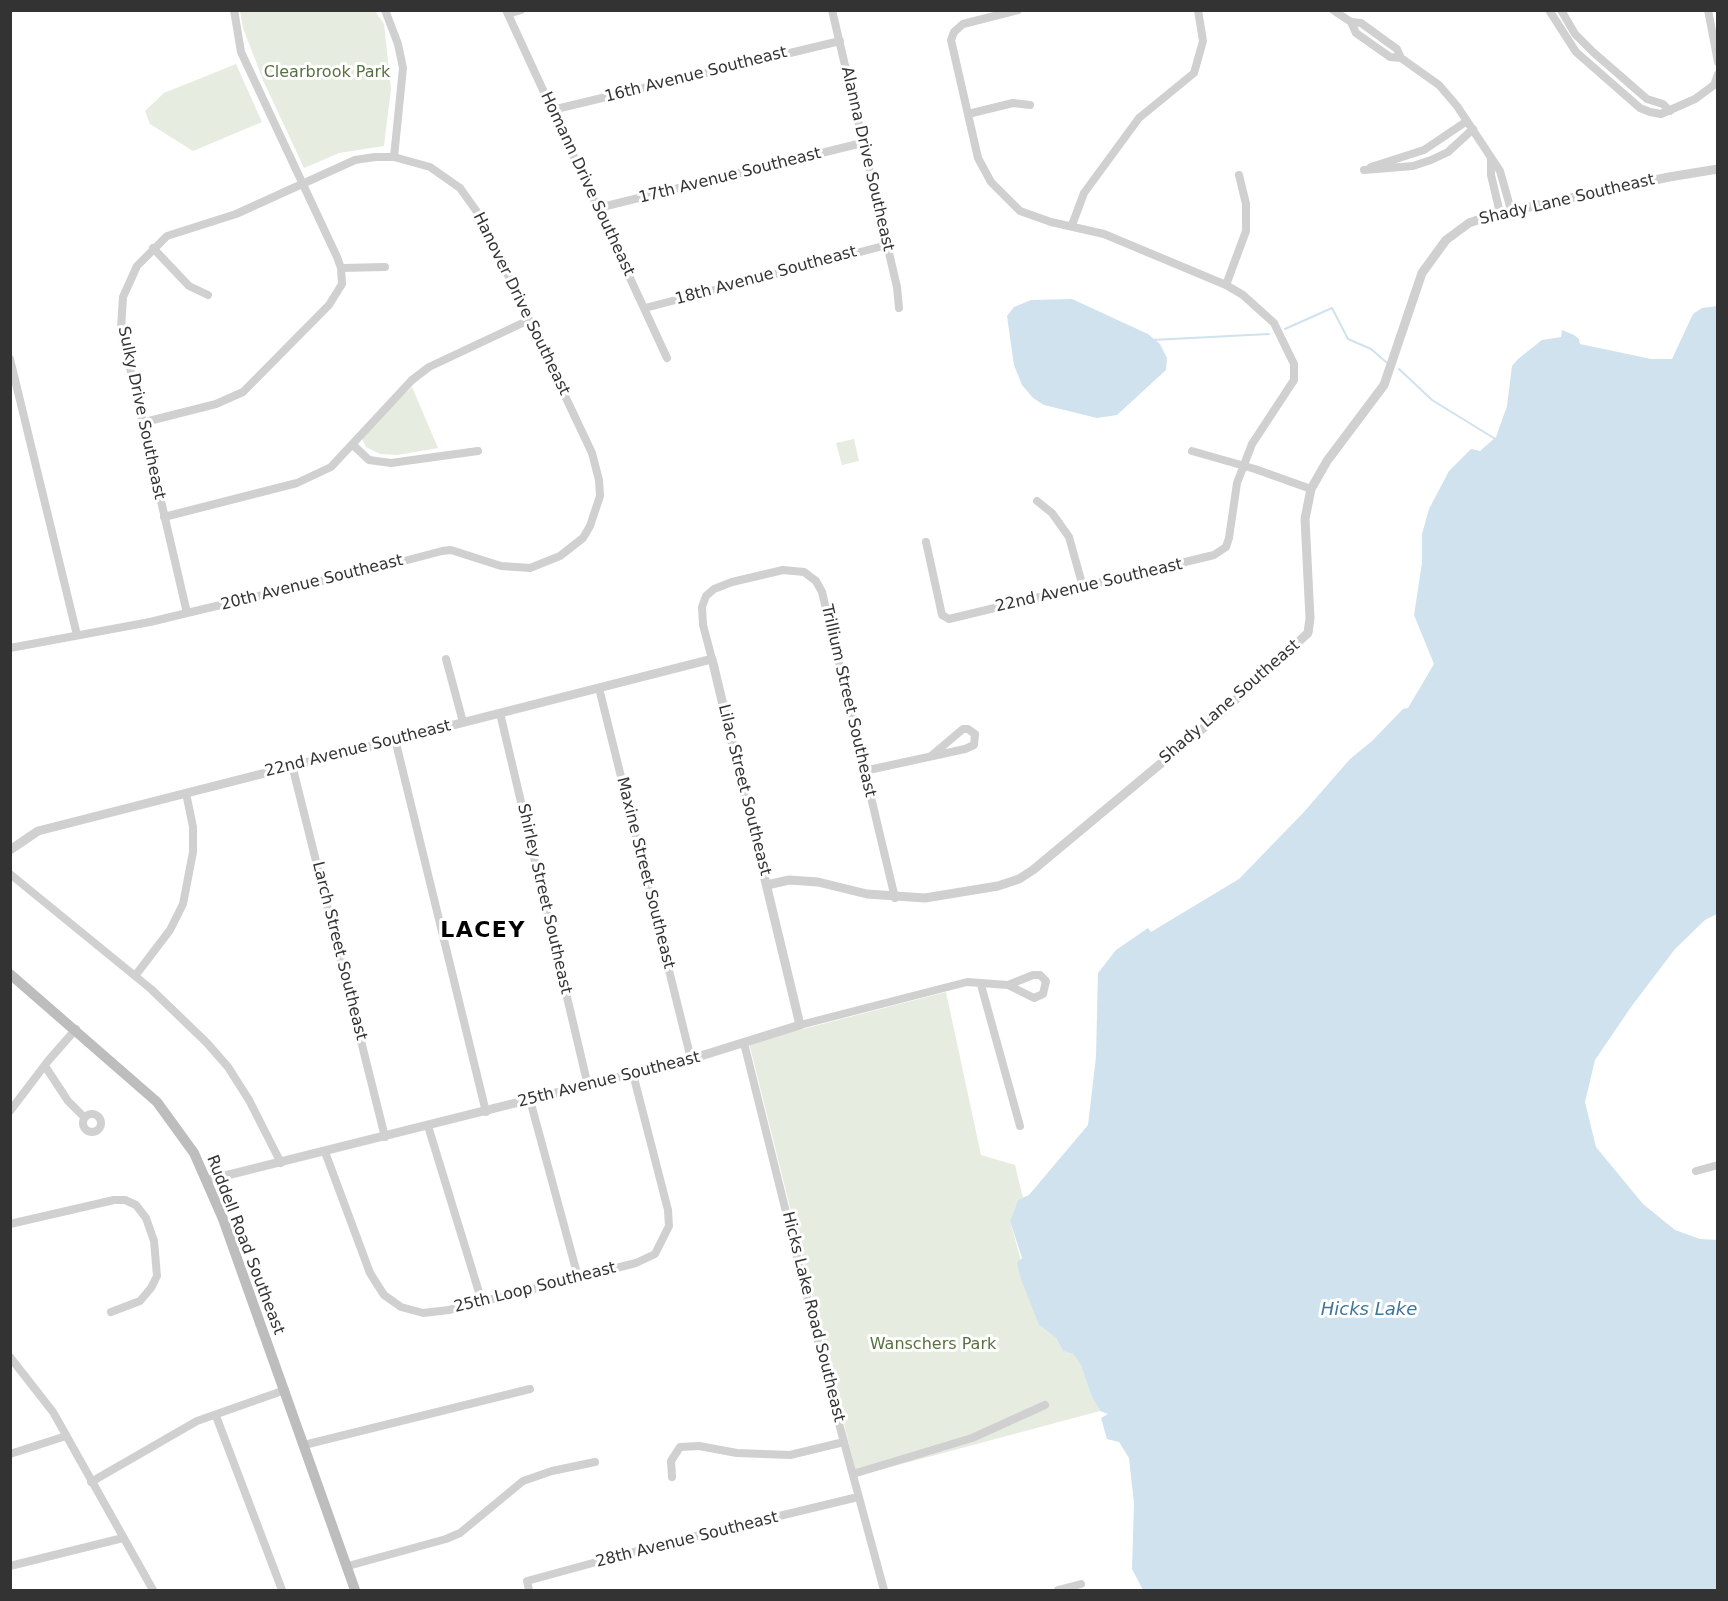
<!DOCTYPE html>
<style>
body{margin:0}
#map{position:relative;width:1728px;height:1601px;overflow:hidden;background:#fff;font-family:"DejaVu Sans",sans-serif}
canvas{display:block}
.frame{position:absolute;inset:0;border:12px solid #333;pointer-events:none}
</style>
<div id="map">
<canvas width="1728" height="1601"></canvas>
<div class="frame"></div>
</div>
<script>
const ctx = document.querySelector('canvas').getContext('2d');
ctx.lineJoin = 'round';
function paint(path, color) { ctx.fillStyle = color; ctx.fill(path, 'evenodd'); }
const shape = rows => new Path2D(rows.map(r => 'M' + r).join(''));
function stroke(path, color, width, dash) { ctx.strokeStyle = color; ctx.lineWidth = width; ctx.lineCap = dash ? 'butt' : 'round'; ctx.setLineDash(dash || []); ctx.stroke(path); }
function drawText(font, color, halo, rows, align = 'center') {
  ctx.font = font + ' "DejaVu Sans",sans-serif'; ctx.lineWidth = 6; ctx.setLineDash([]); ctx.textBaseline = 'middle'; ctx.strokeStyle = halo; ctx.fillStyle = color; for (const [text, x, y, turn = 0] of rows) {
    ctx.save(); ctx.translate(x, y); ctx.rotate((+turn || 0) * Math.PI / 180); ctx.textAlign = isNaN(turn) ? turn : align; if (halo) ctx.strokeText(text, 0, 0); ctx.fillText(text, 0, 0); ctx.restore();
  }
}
const green = shape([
 [240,11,375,11,384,24,391,89,384,146,339,153,304,168,263,80,243,28],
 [236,64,262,122,193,151,150,124,145,111,164,93],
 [412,387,438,448,397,455,380,454,366,447,362,439,372,425],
 [854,439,859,461,842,465,836,443],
 [946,992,981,1155,1015,1165,1023,1198,1018,1200,1010,1221,1039,1325,1056,1338,1063,1351,1073,1354,1081,1365,1091,1395,1100,1411,857,1476,749,1043]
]);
const water = shape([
 [1072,299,1148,334,1160,344,1167,358,1166,370,1117,415,1097,418,1044,405,1033,398,1022,385,1014,365,1007,316,1014,307,1031,300],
 [1717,306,1717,914,1705,920,1675,949,1631,1007,1595,1060,1585,1102,1596,1147,1643,1204,1675,1230,1700,1239,1717,1240,1717,1590,1143,1590,1132,1569,1134,1503,1129,1458,1119,1442,1107,1439,1101,1418,1108,1414,1100,1411,1091,1395,1081,1365,1073,1354,1063,1351,1056,1338,1039,1325,1021,1279,1017,1263,1022,1258,1010,1221,1018,1200,1029,1195,1088,1125,1096,1057,1098,973,1116,950,1148,928,1151,932,1239,879,1303,813,1350,759,1372,741,1403,709,1408,708,1434,664,1414,615,1422,563,1422,534,1429,509,1449,471,1471,449,1480,451,1496,437,1507,406,1512,366,1518,359,1542,340,1561,337,1562,330,1574,335,1579,339,1580,344,1651,359,1672,359,1693,314,1702,308]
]);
const stream = shape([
 [1285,329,1332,308,1348,339,1371,349,1386,362],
 [1152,340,1269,334],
 [1399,369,1432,400,1497,440]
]);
const minor = shape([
 [385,10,398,44,403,68,394,157],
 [506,10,667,358],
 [832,10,897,287,899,308],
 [1333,10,1351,22,1361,23,1397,49,1401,58,1439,85,1457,106,1500,171,1511,210],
 [1549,10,1576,52,1640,108,1650,112,1661,114,1695,99,1714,85,1718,74],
 [1561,10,1575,34,1593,52,1647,99,1663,104,1670,111],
 [1708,10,1718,62],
 [508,14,521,10],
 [1351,22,1356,33,1390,57,1401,58],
 [552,110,840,41],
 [968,114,1013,103,1030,105],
 [1491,158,1491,175,1500,213],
 [1371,167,1424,150,1467,121],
 [1364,170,1413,166,1431,160,1448,152,1473,129],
 [598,208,862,143],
 [1072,225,1084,193,1139,118,1194,73,1203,41,1198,10],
 [153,248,189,286,208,295],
 [341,268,385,267],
 [1226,285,1246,231,1246,204,1239,175],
 [645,308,887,245],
 [10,359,77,635],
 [141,423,216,404,243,392,329,305,342,284,341,268,337,257,241,52,234,10],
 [353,445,369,460,391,463,478,451],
 [1192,451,1255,469,1311,489],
 [1037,501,1052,513,1069,537,1083,587],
 [164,517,297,483,331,467,412,380,429,367,529,320],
 [926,542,942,615,949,619,1214,555,1226,547,1229,538,1237,483,1252,444,1294,380,1294,364,1274,323,1243,295,1226,285,1104,234,1051,222,1020,211,991,182,978,158,951,40,954,32,963,24,1018,10],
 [10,648,150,622,187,613,385,566,442,551,451,550,501,566,530,568,560,556,583,538,590,526,600,496,599,480,592,453,480,216,460,188,430,167,394,157,375,157,355,160,236,214,167,236,137,266,123,297,121,329,187,613],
 [446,659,463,722],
 [712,659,703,625,702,607,706,596,714,589,732,582,783,570,804,572,816,581,822,592,895,898],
 [599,688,691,1059],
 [500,713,588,1086],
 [395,739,486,1112],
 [292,765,385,1137],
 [864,771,965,749,974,745,975,734,968,729,963,729,931,756],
 [10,874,151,989,207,1043,228,1067,249,1100,281,1163],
 [135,976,170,930,183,904,193,852,193,827,186,793],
 [981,985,1020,1126],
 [800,1025,967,982,1008,985,1034,998,1043,994,1046,981,1040,975,1033,975,1008,985],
 [744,1043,834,1405,884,1590],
 [45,1066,68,1101,84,1117],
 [530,1100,578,1277],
 [10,1111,48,1061,76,1029],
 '83 1123a9 9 0 1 1 18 0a9 9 0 1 1-18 0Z',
 [428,1126,482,1302],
 [325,1152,370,1273,384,1295,401,1307,423,1313,449,1310,636,1263,655,1254,669,1226,668,1210,633,1074],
 [1696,1171,1718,1165],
 [10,1224,114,1200,125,1200,136,1205,146,1218,154,1241,157,1276,151,1288,140,1301,111,1312],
 [10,1357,53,1412,153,1590],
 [216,1416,282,1590],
 [304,1445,530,1389],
 [10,1454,66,1436],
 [853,1474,972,1438,1045,1405],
 [672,1477,671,1461,680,1447,699,1446,737,1453,790,1455,844,1442],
 [91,1482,197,1421,285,1390],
 [10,1566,123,1538],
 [348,1566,446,1539,460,1533,523,1481,552,1471,595,1462],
 [529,1590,527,1581,655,1546,858,1497],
 [1058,1590,1081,1584]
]);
const tertiary = shape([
 [10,850,38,831,712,659,800,1025,691,1059,208,1180],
 [767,885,789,880,818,882,867,894,925,898,998,886,1019,879,1033,870,1219,715,1308,633,1310,618,1305,519,1311,489,1327,461,1384,385,1422,273,1446,240,1469,223,1492,215,1669,177,1718,169]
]);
const secondary = shape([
 [10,974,157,1102,194,1153,223,1219,355,1590]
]);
const parkNames = [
 ["Clearbrook Park",327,73],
 ["Wanschers Park",933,1345]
];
const streetNames = [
 ["16th Avenue Southeast",696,75,-14],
 ["Alanna Drive Southeast",867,159,77],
 ["17th Avenue Southeast",730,176,-14],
 ["Homann Drive Southeast",587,184,65],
 ["Shady Lane Southeast",1567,200,-13],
 ["18th Avenue Southeast",766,276,-15],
 ["Hanover Drive Southeast",521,304,64],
 ["Sulky Drive Southeast",141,413,78],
 ["20th Avenue Southeast",312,583,-14],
 ["22nd Avenue Southeast",1089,586,-13],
 ["Trillium Street Southeast",848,701,77],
 ["Shady Lane Southeast",1230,702,-41],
 ["22nd Avenue Southeast",358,749,-14],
 ["Lilac Street Southeast",744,790,76],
 ["Maxine Street Southeast",645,873,76],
 ["Shirley Street Southeast",544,899,77],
 ["Larch Street Southeast",339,951,76],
 ["25th Avenue Southeast",609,1080,-14],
 ["Ruddell Road Southeast",245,1245,69],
 ["25th Loop Southeast",535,1288,-14],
 ["Hicks Lake Road Southeast",813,1317,76],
 ["28th Avenue Southeast",687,1540,-14]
];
const waterNames = [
 ["Hicks Lake",1369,1310]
];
const districtNames = [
 ["LACEY",483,931]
];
paint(green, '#e6ecdf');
paint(water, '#cfe2ee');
stroke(stream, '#cfe2ee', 2);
stroke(minor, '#d0d0d0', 8);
stroke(tertiary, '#d0d0d0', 9);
stroke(secondary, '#bdbdbd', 10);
drawText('16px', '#56703f', '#fff', parkNames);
drawText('16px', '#333', '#fff', streetNames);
drawText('italic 18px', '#3f7597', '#fff', waterNames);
ctx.letterSpacing = '1.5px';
drawText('bold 22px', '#000', '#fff', districtNames);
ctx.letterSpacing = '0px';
</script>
